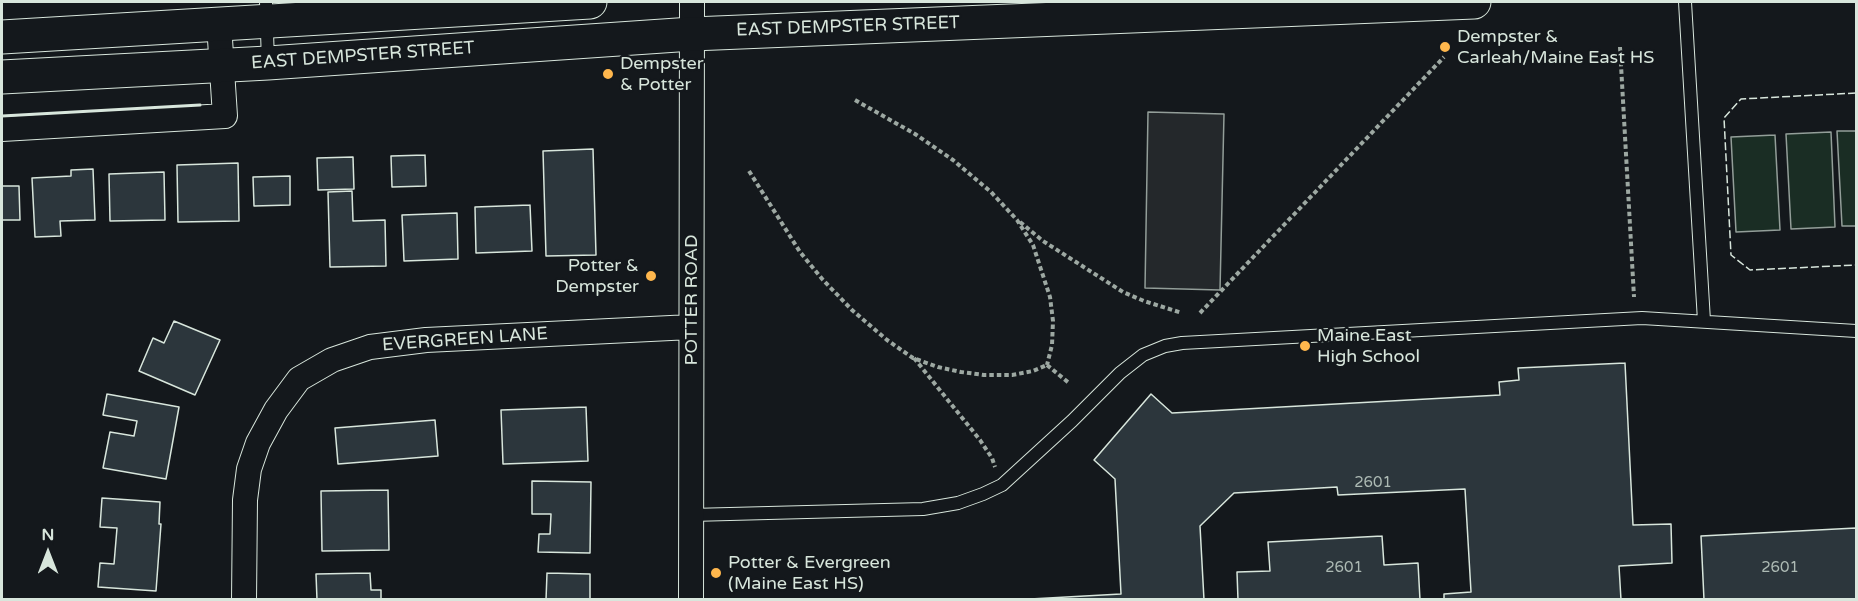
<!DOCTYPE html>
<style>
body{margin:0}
#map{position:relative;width:1858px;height:601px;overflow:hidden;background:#14181c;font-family:"Varela Round",sans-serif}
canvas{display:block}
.frame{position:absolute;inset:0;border:3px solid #d8e6dc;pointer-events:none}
.north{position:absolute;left:18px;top:523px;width:60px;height:60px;-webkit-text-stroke:4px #14181c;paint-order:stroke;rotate:0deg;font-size:16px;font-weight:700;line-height:24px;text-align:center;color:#d8e6dc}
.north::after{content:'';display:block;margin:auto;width:21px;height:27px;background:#d8e6dc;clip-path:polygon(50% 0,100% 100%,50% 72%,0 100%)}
</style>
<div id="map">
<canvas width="1858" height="601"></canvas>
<div class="frame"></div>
<div class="north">N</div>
</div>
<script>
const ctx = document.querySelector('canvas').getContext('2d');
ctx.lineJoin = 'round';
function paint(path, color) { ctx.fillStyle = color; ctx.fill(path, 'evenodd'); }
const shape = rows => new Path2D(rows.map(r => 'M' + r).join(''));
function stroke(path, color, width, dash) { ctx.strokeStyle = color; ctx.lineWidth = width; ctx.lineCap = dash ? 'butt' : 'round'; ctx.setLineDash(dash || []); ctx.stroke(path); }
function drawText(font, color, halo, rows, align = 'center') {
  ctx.font = font + ' "Varela Round",sans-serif'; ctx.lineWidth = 4.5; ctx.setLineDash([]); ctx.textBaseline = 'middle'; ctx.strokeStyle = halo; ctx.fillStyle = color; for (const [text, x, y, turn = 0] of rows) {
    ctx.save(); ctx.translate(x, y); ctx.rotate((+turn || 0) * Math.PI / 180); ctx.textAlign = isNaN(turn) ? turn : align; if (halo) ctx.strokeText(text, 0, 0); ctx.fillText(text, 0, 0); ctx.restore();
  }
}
const green = shape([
 [1856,131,1856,226,1842,226,1837,131,1856,131],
 [1831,132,1835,227,1791,229,1786,134,1831,132],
 [1775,135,1780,230,1736,232,1731,137,1775,135]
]);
const parking = shape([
 [1148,112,1224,114,1220,290,1145,288,1148,112]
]);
const building = shape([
 [593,149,596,255,546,256,543,151,593,149],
 [425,155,426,186,392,187,391,156,425,155],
 [353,157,354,189,318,190,317,158,353,157],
 [238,163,239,221,178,222,177,165,238,163],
 [93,169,95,220,60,221,61,236,35,237,32,178,71,176,71,170,93,169],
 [164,172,165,220,110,221,109,174,164,172],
 [290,176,290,205,254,206,253,177,290,176],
 [2,186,19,186,20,220,2,220,2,186],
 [352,191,353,221,385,220,386,266,330,267,328,192,352,191],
 [530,205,532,251,476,253,475,207,530,205],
 [457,213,458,259,404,261,402,215,457,213],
 [174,321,220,340,195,395,139,371,153,338,164,343,174,321],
 [1625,363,1633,525,1671,524,1672,563,1619,566,1621,600,1444,600,1444,594,1471,592,1465,489,1338,495,1337,487,1234,493,1200,526,1204,600,1012,600,1121,594,1115,479,1094,460,1151,394,1172,413,1500,395,1499,382,1519,380,1518,368,1625,363],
 [107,394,179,407,166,479,103,468,110,432,134,436,137,421,103,415,107,394],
 [586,407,588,461,503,464,501,410,586,407],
 [435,420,438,456,338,464,335,428,435,420],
 [532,481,591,482,590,553,538,552,539,534,550,534,551,514,532,514,532,481],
 [388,490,389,550,322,551,321,491,388,490],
 [102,498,160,502,159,524,161,524,156,591,98,587,100,563,114,564,117,528,100,527,102,498],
 [1856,528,1856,600,1704,600,1701,536,1856,528],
 [1382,536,1384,565,1418,563,1420,600,1238,600,1237,572,1270,571,1268,542,1382,536],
 [370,573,371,590,381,590,381,600,317,600,316,574,370,573],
 [547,573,590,574,590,600,546,600,547,573]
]);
const path = shape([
 [1620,47,1634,297],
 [855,100,915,134,953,160,991,192,1017,220,1033,245,1050,297,1053,321,1052,345,1047,365],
 [749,171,800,252,823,280,852,310,887,340,913,358,938,367,961,372,984,375,1012,375,1033,371,1047,365],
 [1020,222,1043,241,1123,292,1144,301,1182,313],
 [1200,313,1444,57],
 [914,358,980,440,992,458,995,467],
 [1047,365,1069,383]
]);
const service = shape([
 [266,2,268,62],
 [1685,2,1704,321],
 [691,515,923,509,958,503,983,494,1002,485,1072,421,1120,373,1143,355,1165,346,1182,343,1642,318,1856,331]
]);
const minor = shape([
 [2,129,225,116,219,24],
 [244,600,245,500,249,469,258,443,276,410,299,379,332,360,370,347,426,340,691,327],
 [691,600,692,2]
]);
const primary = shape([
 [2,37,590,2],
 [2,77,268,63,692,34,1474,2]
]);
const fence = shape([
 [1856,93,1741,99,1724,118,1731,255,1750,270,1856,265]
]);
const wall = shape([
 [2,116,200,105]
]);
const markers = [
 [1445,47,6,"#ffb74d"],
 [608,74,6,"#ffb74d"],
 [651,276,6,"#ffb74d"],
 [1305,346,6,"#ffb74d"],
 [716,573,6,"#ffb74d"]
];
const numberNames = [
 ["2601",1373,483],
 ["2601",1344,568],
 ["2601",1780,568]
];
const streetNames = [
 ["EAST DEMPSTER STREET",848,27,-2],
 ["EAST DEMPSTER STREET",363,56,-4],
 ["POTTER ROAD",692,300,-90],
 ["EVERGREEN LANE",465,340,-4]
];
const poiNames = [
 ["Dempster &",1457,37],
 ["Carleah/Maine East HS",1457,58],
 ["Dempster",620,64],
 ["& Potter",620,85],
 ["Potter &",639,266,"right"],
 ["Dempster",639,287,"right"],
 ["Maine East",1317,336],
 ["High School",1317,357],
 ["Potter & Evergreen",728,563],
 ["(Maine East HS)",728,584]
];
paint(green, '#1a2d24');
stroke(green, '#939e99', 1.5);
paint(parking, '#24282b');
stroke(parking, '#939e99', 1.5);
paint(building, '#2c363c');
stroke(building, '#d8e6dc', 1.5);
stroke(service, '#d8e6dc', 14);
stroke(minor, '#d8e6dc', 26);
stroke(primary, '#d8e6dc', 35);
stroke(path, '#9da8a2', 4, [4.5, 3]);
stroke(service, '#14181c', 12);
stroke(minor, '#14181c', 24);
stroke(primary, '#14181c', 33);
stroke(fence, '#d8e6dc', 1.5, [8, 3]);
stroke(wall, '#d8e6dc', 3);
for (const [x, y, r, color] of markers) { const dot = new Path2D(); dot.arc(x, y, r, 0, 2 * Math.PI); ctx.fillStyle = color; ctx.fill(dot); stroke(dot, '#14181c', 2); }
drawText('15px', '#adbab4', null, numberNames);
drawText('18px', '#d8e6dc', '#14181c', streetNames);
drawText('18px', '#d8e6dc', '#14181c', poiNames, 'left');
</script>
